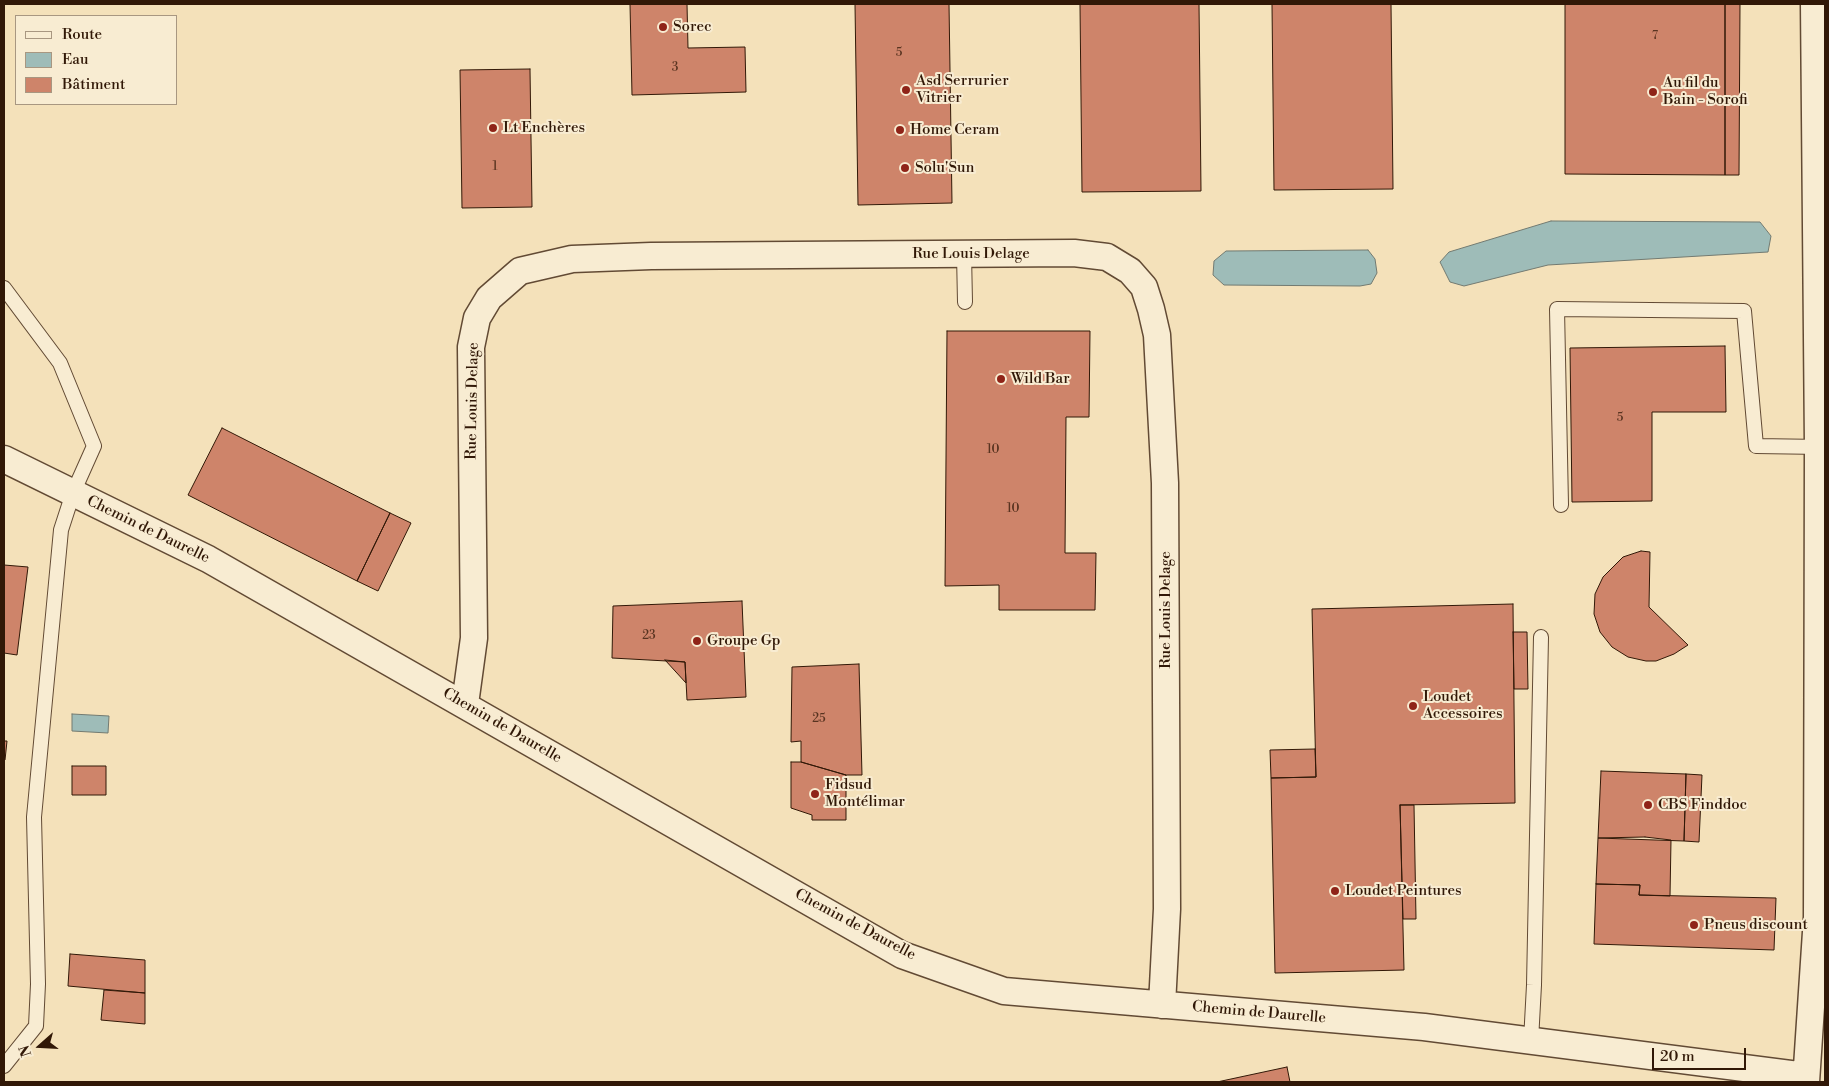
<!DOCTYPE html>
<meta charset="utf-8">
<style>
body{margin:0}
#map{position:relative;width:1829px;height:1086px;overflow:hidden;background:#f4e1ba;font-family:"Libre Bodoni",serif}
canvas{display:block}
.frame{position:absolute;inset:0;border:5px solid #311807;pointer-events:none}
.legend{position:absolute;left:15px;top:15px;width:162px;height:90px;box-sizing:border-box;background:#f8ecd2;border:1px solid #a89781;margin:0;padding:6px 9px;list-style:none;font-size:15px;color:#311807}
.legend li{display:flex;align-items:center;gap:10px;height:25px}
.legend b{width:25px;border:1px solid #a89781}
.north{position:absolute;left:15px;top:1021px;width:50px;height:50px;-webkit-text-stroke:4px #f8ecd2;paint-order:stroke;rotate:251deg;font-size:14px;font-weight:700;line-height:20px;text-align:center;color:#311807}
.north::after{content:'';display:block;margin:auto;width:18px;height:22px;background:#311807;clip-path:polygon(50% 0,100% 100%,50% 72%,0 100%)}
.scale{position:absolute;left:1652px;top:1048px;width:94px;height:22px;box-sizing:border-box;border:2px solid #311807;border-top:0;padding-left:6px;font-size:15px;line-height:18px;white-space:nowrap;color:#311807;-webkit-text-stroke:4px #f8ecd2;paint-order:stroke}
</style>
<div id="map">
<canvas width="1829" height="1086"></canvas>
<div class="frame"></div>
<ul class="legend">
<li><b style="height:6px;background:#f8ecd2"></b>Route</li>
<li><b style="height:14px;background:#9ebcb8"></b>Eau</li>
<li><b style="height:14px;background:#ce846a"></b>Bâtiment</li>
</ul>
<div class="north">N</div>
<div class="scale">20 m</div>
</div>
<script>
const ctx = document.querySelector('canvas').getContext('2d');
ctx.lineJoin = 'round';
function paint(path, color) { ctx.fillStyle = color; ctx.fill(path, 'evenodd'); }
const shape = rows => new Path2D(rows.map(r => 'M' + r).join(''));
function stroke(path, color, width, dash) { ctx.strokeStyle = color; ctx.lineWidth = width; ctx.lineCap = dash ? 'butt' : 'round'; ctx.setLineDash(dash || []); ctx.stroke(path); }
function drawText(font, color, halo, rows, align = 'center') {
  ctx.font = font + ' "Libre Bodoni",serif'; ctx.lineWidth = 4; ctx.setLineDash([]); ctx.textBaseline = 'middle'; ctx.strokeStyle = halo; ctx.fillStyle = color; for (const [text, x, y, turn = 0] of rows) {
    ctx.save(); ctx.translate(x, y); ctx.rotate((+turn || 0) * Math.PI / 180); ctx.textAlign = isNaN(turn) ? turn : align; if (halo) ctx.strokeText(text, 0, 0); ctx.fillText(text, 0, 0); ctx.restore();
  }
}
const water = shape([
 [1551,221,1760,222,1771,236,1768,252,1548,265,1464,286,1450,282,1440,262,1449,252,1551,221],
 [1368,250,1375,259,1377,273,1371,284,1360,286,1224,285,1213,275,1214,261,1226,251,1368,250],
 [72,714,109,716,108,733,72,731,72,714]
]);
const building = shape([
 [630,4,687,4,688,48,745,47,746,92,632,95,630,4],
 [855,4,949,4,952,203,858,205,855,4],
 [1080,4,1199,4,1201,191,1082,192,1080,4],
 [1272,4,1391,4,1393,189,1274,190,1272,4],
 [1565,4,1725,4,1725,175,1565,174,1565,4],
 [1725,4,1740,4,1739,175,1725,175,1725,4],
 [530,69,532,207,462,208,460,70,530,69],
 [947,331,1090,331,1089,417,1066,417,1065,553,1096,553,1095,610,999,610,999,585,945,586,947,331],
 [1725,346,1726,412,1652,412,1652,501,1572,502,1570,348,1725,346],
 [222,428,390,513,357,581,188,495,222,428],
 [390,513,411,523,378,591,357,581,390,513],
 [1641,551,1650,552,1649,607,1688,645,1674,654,1656,661,1646,661,1628,657,1612,647,1600,632,1594,614,1595,594,1603,577,1623,557,1641,551],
 [4,565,28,567,17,655,4,653,4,565],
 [742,601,746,697,687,700,685,662,612,658,613,606,742,601],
 [1513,604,1515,803,1400,805,1404,970,1275,973,1271,778,1316,777,1312,609,1513,604],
 [1513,632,1527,632,1528,689,1514,689,1513,632],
 [665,660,685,662,686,683,665,660],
 [859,664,862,775,846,775,801,762,801,741,791,742,792,667,859,664],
 [4,741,7,741,5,760,4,760,4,741],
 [1315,749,1316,777,1271,778,1270,750,1315,749],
 [791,762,801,762,846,775,846,820,812,820,812,815,791,808,791,762],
 [72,766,106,766,106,795,72,795,72,766],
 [1601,771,1686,774,1684,841,1598,838,1601,771],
 [1686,774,1702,775,1699,842,1684,841,1686,774],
 [1400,805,1414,805,1416,919,1403,919,1400,805],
 [1645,837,1671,840,1670,896,1639,895,1640,885,1596,884,1598,838,1645,837],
 [1596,884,1640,885,1639,895,1776,898,1774,950,1594,944,1596,884],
 [70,954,145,960,145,993,68,986,70,954],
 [104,990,145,993,145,1024,101,1020,104,990],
 [1287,1067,1290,1082,1217,1082,1287,1067]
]);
const lane = shape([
 [964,254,965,302],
 [4,288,60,363,94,446,73,493,61,530,34,817,38,984,36,1026,4,1066],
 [1561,505,1557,309,1744,311,1756,446,1822,447],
 [1531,1041,1534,985,1541,637]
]);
const street = shape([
 [4,459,208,559,902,955,1004,991,1424,1027,1806,1076],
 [465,704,474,638,471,347,477,318,489,298,520,271,572,259,651,256,1074,253,1107,257,1130,271,1144,287,1151,309,1157,335,1165,483,1167,909,1162,1005],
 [1806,1082,1817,917,1818,447,1814,4]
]);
const markers = [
 [663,27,5,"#8f2418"],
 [906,90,5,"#8f2418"],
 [1653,92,5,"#8f2418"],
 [493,128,5,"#8f2418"],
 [900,130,5,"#8f2418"],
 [905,168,5,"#8f2418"],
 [1001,379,5,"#8f2418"],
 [697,641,5,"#8f2418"],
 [1413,706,5,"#8f2418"],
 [815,794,5,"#8f2418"],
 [1648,805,5,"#8f2418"],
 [1335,891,5,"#8f2418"],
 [1694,925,5,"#8f2418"]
];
const numberNames = [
 ["7",1655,36],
 ["5",899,53],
 ["3",675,68],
 ["1",495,167],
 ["5",1620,418],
 ["10",993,450],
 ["10",1013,509],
 ["23",649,636],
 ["25",819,719]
];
const poiNames = [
 ["Sorec",673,27],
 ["Asd Serrurier",916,81],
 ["Vitrier",916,98],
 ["Au fil du",1663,83],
 ["Bain - Sorofi",1663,100],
 ["Lt Enchères",503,128],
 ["Home Ceram",910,130],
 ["Solu'Sun",915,168],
 ["Wild Bar",1011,379],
 ["Groupe Gp",707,641],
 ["Loudet",1423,697],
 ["Accessoires",1423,714],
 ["Fidsud",825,785],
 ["Montélimar",825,802],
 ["CBS Finddoc",1658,805],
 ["Loudet Peintures",1345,891],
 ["Pneus discount",1704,925]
];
const streetNames = [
 ["Rue Louis Delage",971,254],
 ["Rue Louis Delage",473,401,-89],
 ["Chemin de Daurelle",148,530,26],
 ["Rue Louis Delage",1166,610,-90],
 ["Chemin de Daurelle",502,726,30],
 ["Chemin de Daurelle",855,925,28],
 ["Chemin de Daurelle",1259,1013,5]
];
paint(water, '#9ebcb8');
stroke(water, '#727a71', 1);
paint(building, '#ce846a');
stroke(building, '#311807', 1);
stroke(lane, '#624a34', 16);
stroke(street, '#624a34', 29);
stroke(lane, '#f8ecd2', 14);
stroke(street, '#f8ecd2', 26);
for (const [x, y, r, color] of markers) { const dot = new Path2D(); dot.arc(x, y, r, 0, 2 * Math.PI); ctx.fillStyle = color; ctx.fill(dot); stroke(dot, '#f8ecd2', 2); }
drawText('12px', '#583320', null, numberNames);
drawText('15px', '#311807', '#f8ecd2', poiNames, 'left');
drawText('15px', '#311807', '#f8ecd2', streetNames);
</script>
